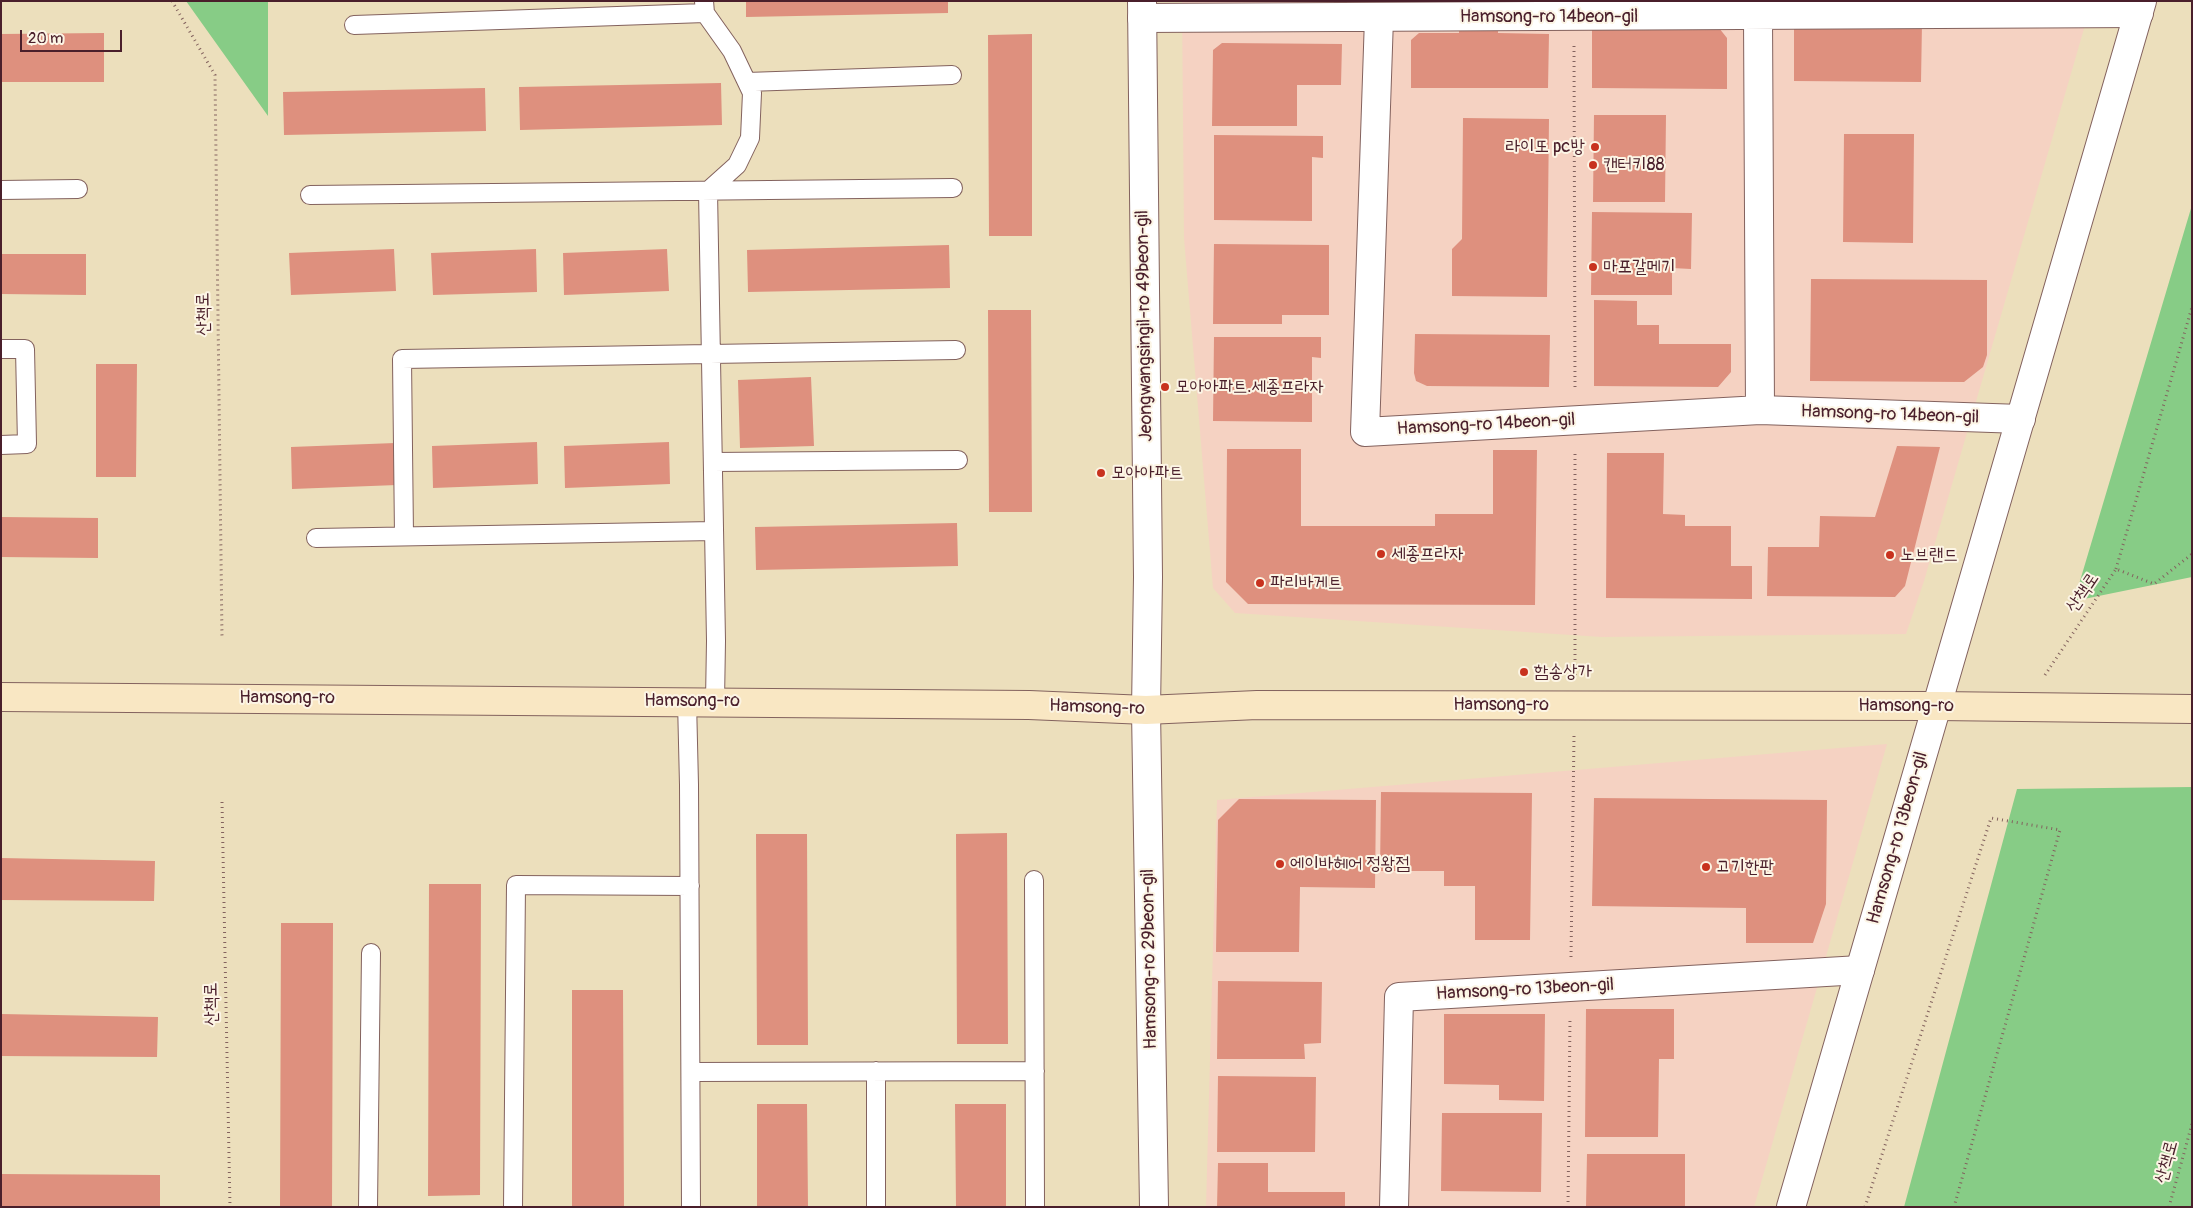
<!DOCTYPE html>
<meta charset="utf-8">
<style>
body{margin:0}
#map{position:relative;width:2193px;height:1208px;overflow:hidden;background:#ecdfbc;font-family:Pangolin,sans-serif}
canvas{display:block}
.frame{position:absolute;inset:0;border:2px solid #4a1f2b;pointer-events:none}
.scale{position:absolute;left:20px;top:30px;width:102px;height:22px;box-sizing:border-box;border:2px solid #4a1f2b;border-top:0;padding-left:6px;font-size:15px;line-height:18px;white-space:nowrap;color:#4a1f2b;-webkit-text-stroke:4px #fcf5e5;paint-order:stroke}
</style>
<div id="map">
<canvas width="2193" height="1208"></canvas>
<div class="frame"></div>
<div class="scale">20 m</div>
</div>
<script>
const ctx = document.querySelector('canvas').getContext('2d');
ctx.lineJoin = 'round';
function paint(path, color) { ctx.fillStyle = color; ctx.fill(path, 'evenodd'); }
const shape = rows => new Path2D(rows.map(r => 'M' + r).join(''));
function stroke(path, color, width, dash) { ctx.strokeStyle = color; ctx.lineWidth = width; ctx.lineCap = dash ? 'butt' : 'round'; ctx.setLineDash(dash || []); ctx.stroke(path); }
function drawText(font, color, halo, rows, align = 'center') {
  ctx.font = font + ' Pangolin,"Poor Story",sans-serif'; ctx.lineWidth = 4; ctx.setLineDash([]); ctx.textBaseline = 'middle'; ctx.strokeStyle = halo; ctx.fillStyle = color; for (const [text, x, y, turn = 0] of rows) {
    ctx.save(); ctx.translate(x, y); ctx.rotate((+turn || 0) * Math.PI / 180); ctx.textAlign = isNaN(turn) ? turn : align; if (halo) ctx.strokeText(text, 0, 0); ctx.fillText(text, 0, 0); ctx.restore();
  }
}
const built = shape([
 [1182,1,2092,1,1924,581,1906,634,1602,637,1235,613,1213,588,1184,238],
 [1887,744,1754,1207,1206,1207,1217,800]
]);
const green = shape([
 [186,1,268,1,268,116],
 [2192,205,2192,577,2074,601],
 [2192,787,2192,1207,1904,1207,2017,789]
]);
const building = shape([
 [746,1,948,1,948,13,746,17],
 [1922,23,1921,82,1794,81,1794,28],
 [1459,27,1498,27,1498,33,1549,34,1548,88,1411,88,1411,40,1419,33,1459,33],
 [1592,28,1719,28,1727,38,1727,89,1592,88],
 [104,33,104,82,1,82,1,34],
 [1032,34,1032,236,989,236,988,35],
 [1222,43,1342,44,1341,85,1297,85,1297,126,1212,126,1213,50],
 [721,83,722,125,520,130,519,87],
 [485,88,486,131,284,135,283,92],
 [1594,115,1666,115,1665,202,1593,202],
 [1463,118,1549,119,1547,297,1452,296,1452,249,1462,239],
 [1844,134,1914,134,1913,243,1843,242],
 [1214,135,1323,136,1323,158,1312,157,1312,221,1214,220],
 [1592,212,1692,213,1691,269,1672,268,1672,295,1591,295],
 [1214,244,1329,245,1329,315,1282,315,1282,324,1213,324],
 [949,245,950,288,748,292,747,250],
 [394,249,396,291,291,295,289,253],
 [536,249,537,292,433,295,431,253],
 [667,249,669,291,564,295,563,253],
 [1,254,86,254,86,295,1,294],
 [1811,279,1987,280,1987,355,1983,367,1964,382,1810,381],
 [1594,300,1637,301,1637,325,1659,325,1659,344,1731,344,1731,372,1718,387,1594,386],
 [988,310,1031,310,1032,512,989,512],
 [1415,334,1550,335,1549,387,1427,386,1416,381,1414,373],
 [1214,337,1321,337,1321,358,1312,357,1312,422,1213,421],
 [96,364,137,364,136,477,96,477],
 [811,377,814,446,740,448,738,380],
 [537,442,538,484,433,488,432,446],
 [669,442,670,484,565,488,564,446],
 [395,443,397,485,292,489,291,447],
 [1897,446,1940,447,1905,586,1895,597,1767,596,1768,547,1819,547,1820,516,1875,517],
 [1227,449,1301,449,1301,526,1435,526,1435,514,1493,514,1493,450,1537,450,1535,605,1248,604,1226,582],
 [1607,453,1664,453,1663,514,1685,515,1685,526,1731,526,1731,566,1752,566,1752,599,1606,598],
 [1,517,98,518,98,558,1,557],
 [957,523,958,566,756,570,755,527],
 [1381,792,1532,793,1530,940,1475,940,1475,886,1444,886,1444,871,1380,871],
 [1594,798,1827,800,1826,904,1813,943,1746,943,1746,908,1592,906],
 [1239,799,1376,800,1375,888,1300,887,1299,952,1216,952,1218,820],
 [1007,833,1008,1044,957,1044,956,834],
 [756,834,807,834,808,1045,757,1045],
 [1,858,155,861,154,901,1,900],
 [429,884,481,884,480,1195,428,1196],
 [281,923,333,923,332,1207,280,1207],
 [1218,981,1322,982,1321,1043,1304,1044,1305,1059,1217,1059],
 [572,990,623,990,624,1207,572,1207],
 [1586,1009,1674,1009,1674,1059,1659,1059,1658,1137,1585,1137],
 [1,1014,158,1017,157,1057,1,1056],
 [1444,1014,1545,1014,1544,1101,1499,1100,1499,1085,1444,1084],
 [1218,1076,1316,1077,1315,1152,1217,1152],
 [757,1104,807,1104,808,1207,757,1207],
 [955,1104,1006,1104,1006,1207,956,1207],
 [1442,1113,1542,1113,1541,1192,1441,1191],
 [1587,1154,1685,1154,1685,1207,1586,1207],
 [1218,1163,1268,1163,1268,1192,1345,1192,1345,1207,1217,1207],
 [1,1174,160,1175,160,1207,1,1207]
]);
const path = shape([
 [172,1,215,75,222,638],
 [1574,46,1575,390],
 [2116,569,2192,307],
 [1575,675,1575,451],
 [2045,675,2116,569,2154,584,2192,554],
 [222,802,230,1207],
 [1571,957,1574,736],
 [1568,1207,1570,1018],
 [1865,1207,1991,818,2060,830,1954,1207],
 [2169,1207,2192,1124]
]);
const service = shape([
 [704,1,705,13,732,51,752,93,750,138,737,165,708,191,716,641,715,701],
 [354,25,705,13],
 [747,82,952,75],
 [1,190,78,189],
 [310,195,953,188],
 [1,349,25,349,27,444,1,445],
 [713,462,958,460],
 [404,536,402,359,956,350],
 [316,538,714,531],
 [687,701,689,785,691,1207],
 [1034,880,1035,1207],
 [691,1072,1035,1071],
 [368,1207,371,953],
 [513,1207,516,885,690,886],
 [876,1207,876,1071]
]);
const minor = shape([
 [1758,16,1760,410],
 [1142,18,2139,13],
 [1379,18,1365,432,1760,410,2021,419],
 [1394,1207,1399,997,1860,970]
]);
const tertiary = shape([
 [1142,1,1148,577,1146,710,1154,1207],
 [1791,1207,2142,1]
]);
const secondary = shape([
 [1,697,1029,705,1146,710,1257,705,1937,706,2192,709]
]);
const markers = [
 [1595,147,5,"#c8321e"],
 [1593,165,5,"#c8321e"],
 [1593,267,5,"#c8321e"],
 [1165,387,5,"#c8321e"],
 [1101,473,5,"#c8321e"],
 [1381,554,5,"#c8321e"],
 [1890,555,5,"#c8321e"],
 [1260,583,5,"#c8321e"],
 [1524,672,5,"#c8321e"],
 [1280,864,5,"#c8321e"],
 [1706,867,5,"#c8321e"]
];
const streetNames = [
 ["Hamsong-ro 14beon-gil",1549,17],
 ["산책로",204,314,-91],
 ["Jeongwangsingil-ro 49beon-gil",1145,326,-91],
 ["Hamsong-ro 14beon-gil",1890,415,2],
 ["Hamsong-ro 14beon-gil",1486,425,-3],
 ["산책로",2083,593,-56],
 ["Hamsong-ro",287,698],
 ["Hamsong-ro",692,701],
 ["Hamsong-ro",1501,705],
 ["Hamsong-ro",1906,706],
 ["Hamsong-ro",1097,708,2],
 ["Hamsong-ro 13beon-gil",1898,838,-74],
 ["Hamsong-ro 29beon-gil",1150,959,-91],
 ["Hamsong-ro 13beon-gil",1525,990,-3],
 ["산책로",212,1004,-91],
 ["산책로",2167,1162,-75]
];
const poiNames = [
 ["라이또 pc방",1585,147,"right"],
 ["캔터키88",1603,165],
 ["마포갈메기",1603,267],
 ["모아아파트.세종프라자",1175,387],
 ["모아아파트",1111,473],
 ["세종프라자",1391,554],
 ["노브랜드",1900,555],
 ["파리바게트",1270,583],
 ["함송상가",1534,672],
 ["에이바헤어 정왕점",1290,864],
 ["고기한판",1716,867]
];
paint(built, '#f5d2c2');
paint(green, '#87cc86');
paint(building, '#de907e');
stroke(service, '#83625e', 20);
stroke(minor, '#83625e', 30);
stroke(tertiary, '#83625e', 30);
stroke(secondary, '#83625e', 30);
stroke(path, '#83625e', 3, [1, 4]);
stroke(service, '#fff', 18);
stroke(minor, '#fff', 28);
stroke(tertiary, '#fff', 28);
stroke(secondary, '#f9e7c3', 28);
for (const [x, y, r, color] of markers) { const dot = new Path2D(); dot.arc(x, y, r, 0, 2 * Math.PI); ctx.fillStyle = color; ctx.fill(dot); stroke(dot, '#fcf5e5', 2); }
drawText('18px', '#4a1f2b', '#fcf5e5', streetNames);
drawText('18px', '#4a1f2b', '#fcf5e5', poiNames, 'left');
</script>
